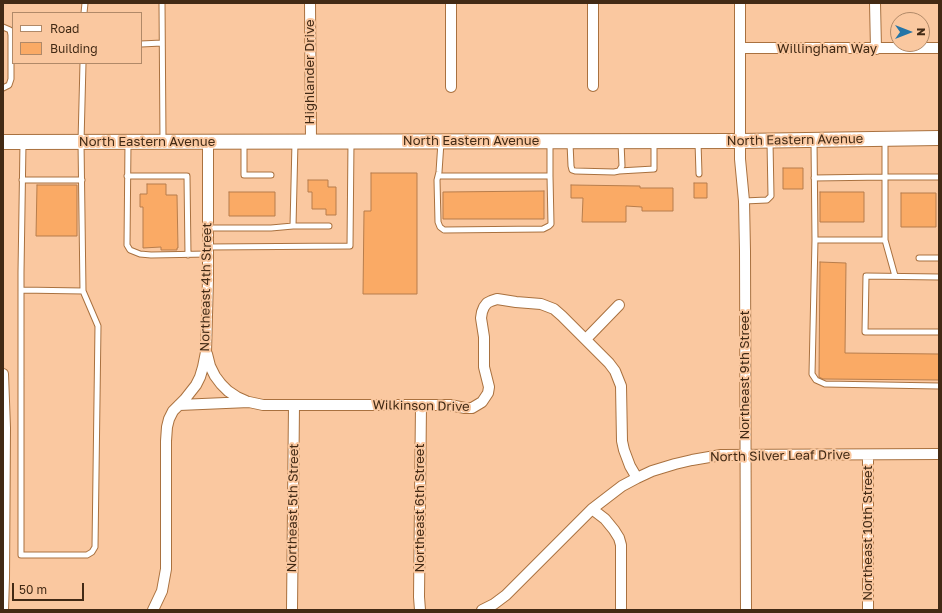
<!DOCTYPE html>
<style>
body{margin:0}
#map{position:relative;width:942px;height:613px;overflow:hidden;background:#fac8a0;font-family:"Golos Text",sans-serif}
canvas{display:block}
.frame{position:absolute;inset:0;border:4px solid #422a15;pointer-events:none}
.legend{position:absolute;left:12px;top:12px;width:130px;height:52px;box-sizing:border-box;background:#fac8a0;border:1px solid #b08968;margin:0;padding:5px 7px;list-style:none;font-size:12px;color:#422a15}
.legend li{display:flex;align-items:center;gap:8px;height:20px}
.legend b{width:20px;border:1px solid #b08968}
.north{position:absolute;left:890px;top:12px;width:40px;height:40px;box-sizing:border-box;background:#fac8a0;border:1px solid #b08968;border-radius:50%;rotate:90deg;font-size:11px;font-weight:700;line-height:16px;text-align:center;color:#422a15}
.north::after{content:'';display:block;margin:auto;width:14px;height:18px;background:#2575a7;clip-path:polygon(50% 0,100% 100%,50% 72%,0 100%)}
.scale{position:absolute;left:12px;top:583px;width:72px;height:18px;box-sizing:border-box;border:2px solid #422a15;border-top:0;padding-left:5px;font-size:12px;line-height:14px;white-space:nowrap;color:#422a15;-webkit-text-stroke:3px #fac8a0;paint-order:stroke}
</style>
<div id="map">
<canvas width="942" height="613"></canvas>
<div class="frame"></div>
<ul class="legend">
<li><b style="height:5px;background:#fff"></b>Road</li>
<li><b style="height:11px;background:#faaa65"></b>Building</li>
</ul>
<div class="north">N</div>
<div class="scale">50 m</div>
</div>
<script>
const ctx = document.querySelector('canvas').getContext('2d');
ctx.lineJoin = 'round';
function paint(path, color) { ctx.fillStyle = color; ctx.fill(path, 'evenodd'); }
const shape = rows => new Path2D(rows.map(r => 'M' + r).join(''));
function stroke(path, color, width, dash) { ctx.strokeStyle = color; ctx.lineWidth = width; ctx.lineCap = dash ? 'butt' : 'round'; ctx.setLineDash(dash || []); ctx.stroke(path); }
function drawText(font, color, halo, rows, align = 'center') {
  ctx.font = font + ' "Golos Text",sans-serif'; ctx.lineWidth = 4; ctx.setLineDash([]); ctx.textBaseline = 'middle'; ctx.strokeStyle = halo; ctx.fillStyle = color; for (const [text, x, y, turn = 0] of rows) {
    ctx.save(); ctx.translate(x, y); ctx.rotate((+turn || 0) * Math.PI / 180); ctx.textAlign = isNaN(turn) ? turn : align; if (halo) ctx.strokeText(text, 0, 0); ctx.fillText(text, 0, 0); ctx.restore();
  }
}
const building = shape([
 [783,168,803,168,803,189,783,189,783,168],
 [371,173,417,173,417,294,363,294,364,211,371,211,371,173],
 [308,180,328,180,328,187,336,187,336,215,326,215,326,209,312,209,312,192,308,192,308,180],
 [694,183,707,183,707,198,694,198,694,183],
 [147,184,166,184,166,195,177,195,178,248,177,248,177,250,161,250,161,247,143,248,143,207,140,207,140,194,147,194,147,184],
 [37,185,77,185,77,236,36,236,37,185],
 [571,185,640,186,640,188,673,188,673,211,642,211,642,207,626,206,626,222,582,222,583,198,571,198,571,185],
 [544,191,544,219,443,219,443,192,544,191],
 [229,192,275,192,275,216,229,216,229,192],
 [820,192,864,192,864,222,820,222,820,192],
 [901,193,936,193,936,227,901,227,901,193],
 [820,262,846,263,845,353,939,354,939,380,823,379,819,377,820,262]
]);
const lane = shape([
 [162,3,163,140],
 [84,13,85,3],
 [3,27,10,30,11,35,11,79,9,85,3,88],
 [141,44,162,43],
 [814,141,815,240,885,240,885,140],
 [441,142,439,172,437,180,438,222,440,227,444,230,543,229,549,226,551,224,550,176,550,143],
 [698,142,699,174],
 [23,143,21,272,21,555,87,555,92,552,95,547,98,326,83,291,81,142,83,63],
 [128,143,127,245,130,250,140,254,151,255,208,254],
 [244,143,244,175,271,175],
 [570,143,571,166,572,170,575,171,614,172,619,171,622,166,621,142],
 [619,171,654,169,654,142],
 [127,176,187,176,188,255],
 [439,176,550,176],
 [814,178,885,177,939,177],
 [22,180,82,180],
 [744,201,767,200,771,196,770,142],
 [293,226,329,226],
 [208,228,271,228,293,226,295,142],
 [815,240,812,374,816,380,825,384,939,386],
 [885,240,895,276],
 [208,247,350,246,351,142],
 [919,258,939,258],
 [939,277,866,276,865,332,939,332],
 [21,290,83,291]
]);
const street = shape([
 [310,3,311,141],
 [451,3,451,87],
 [740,3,740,159,744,201,745,251,746,610],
 [875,3,876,49],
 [740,48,939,48],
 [593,86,593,3],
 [586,339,619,305],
 [207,354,210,366,215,376,221,384,228,391,237,397,246,401],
 [3,374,5,428,4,578,3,610],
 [179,405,249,402,263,405,450,405,465,408,472,408,482,402,488,393,489,387,484,367,484,337,481,318,482,312,484,307,487,303,491,301,497,299,516,302,541,304,554,309,562,316,609,363,615,371,621,386,622,441,624,450,630,466,637,478],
 [592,509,605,519,614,530,619,538,621,545,621,610],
 [153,610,162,591,166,569,166,441,167,427,169,419,173,411,185,399,196,385,200,377,203,367,206,352,208,279,208,142],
 [292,610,294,405],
 [420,610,419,597,421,405],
 [482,610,494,604,506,595,592,509,622,486,637,478,652,471,675,464,692,460,721,455,939,454],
 [868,610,868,455]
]);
const secondary = shape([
 [3,142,740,141,939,138]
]);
const streetNames = [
 ["Willingham Way",827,49],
 ["Highlander Drive",310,72,-90],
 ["North Eastern Avenue",795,140,-1],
 ["North Eastern Avenue",471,141],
 ["North Eastern Avenue",147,142],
 ["Northeast 4th Street",206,287,-89],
 ["Northeast 9th Street",745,375,-90],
 ["Wilkinson Drive",421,406,1],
 ["North Silver Leaf Drive",780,456,-1],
 ["Northeast 5th Street",293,508,-89],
 ["Northeast 6th Street",420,508,-90],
 ["Northeast 10th Street",868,533,-90]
];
paint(building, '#faaa65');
stroke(building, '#b77d4c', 1);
stroke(lane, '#a9713f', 7);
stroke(street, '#a9713f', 12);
stroke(secondary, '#a9713f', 16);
stroke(lane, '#fff', 5);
stroke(street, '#fff', 10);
stroke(secondary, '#fff', 14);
drawText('13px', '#422a15', '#fac8a0', streetNames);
</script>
